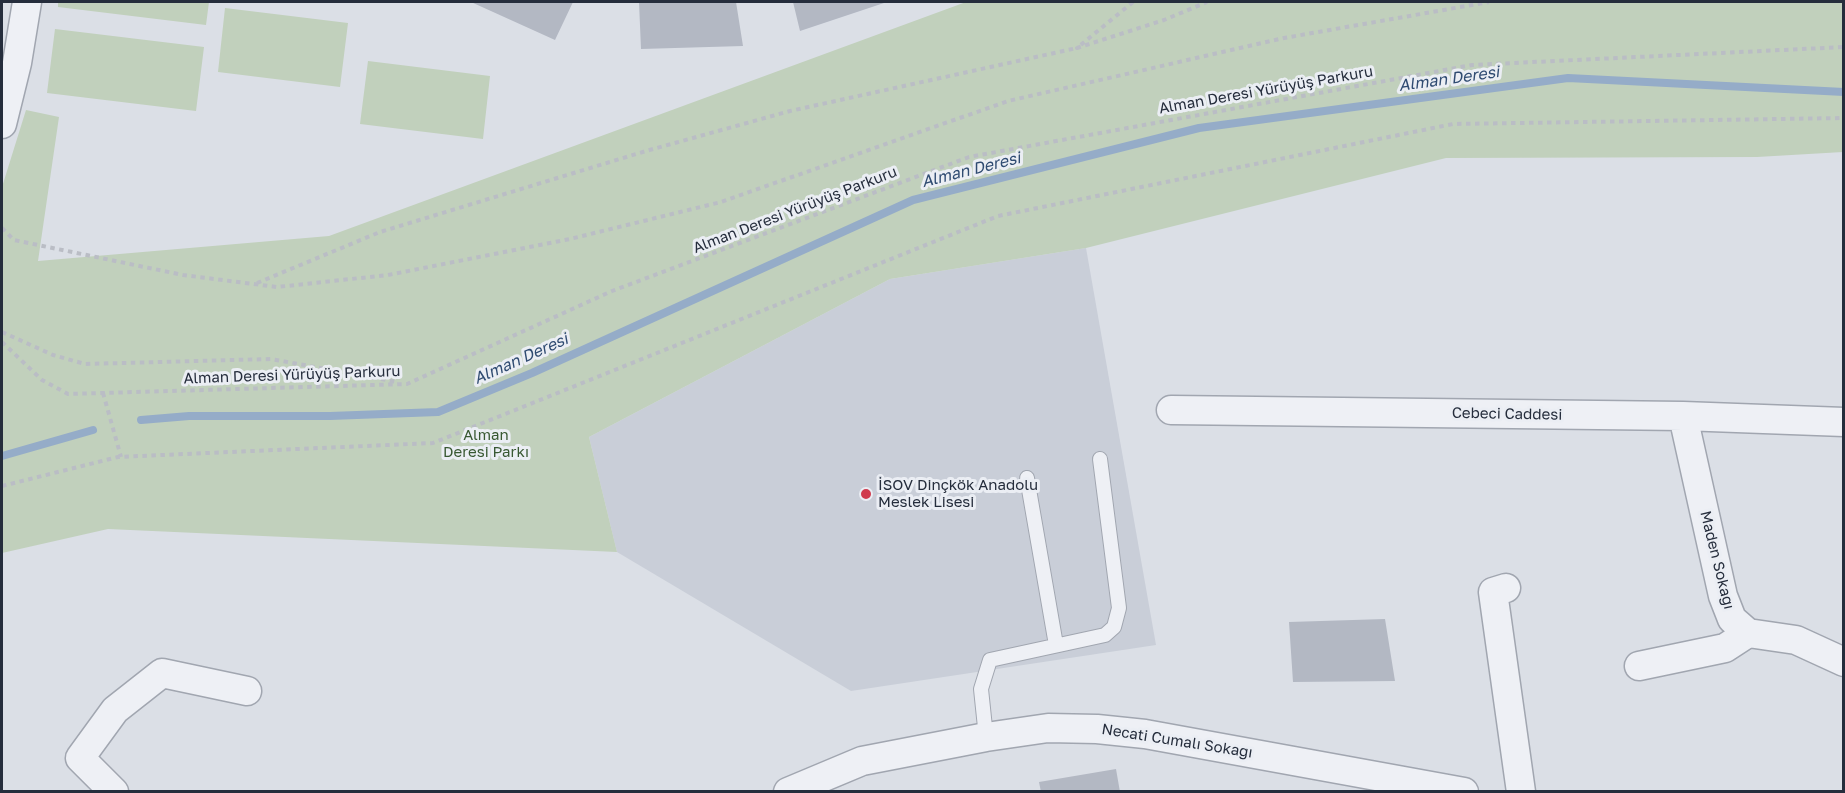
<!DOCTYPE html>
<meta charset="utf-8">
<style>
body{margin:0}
#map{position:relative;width:1845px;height:793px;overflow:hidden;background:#dbdfe6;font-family:"Golos Text",sans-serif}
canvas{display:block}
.frame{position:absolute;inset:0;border:3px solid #252d3c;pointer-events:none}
</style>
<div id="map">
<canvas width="1845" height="793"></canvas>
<div class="frame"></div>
</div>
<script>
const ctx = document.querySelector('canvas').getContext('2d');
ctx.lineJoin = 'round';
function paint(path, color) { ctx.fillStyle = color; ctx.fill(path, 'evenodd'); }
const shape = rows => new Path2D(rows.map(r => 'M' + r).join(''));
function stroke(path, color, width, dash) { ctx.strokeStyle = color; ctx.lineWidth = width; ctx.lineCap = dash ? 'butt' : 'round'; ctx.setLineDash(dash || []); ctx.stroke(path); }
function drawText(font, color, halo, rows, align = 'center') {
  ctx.font = font + ' "Golos Text",sans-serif'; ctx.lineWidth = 6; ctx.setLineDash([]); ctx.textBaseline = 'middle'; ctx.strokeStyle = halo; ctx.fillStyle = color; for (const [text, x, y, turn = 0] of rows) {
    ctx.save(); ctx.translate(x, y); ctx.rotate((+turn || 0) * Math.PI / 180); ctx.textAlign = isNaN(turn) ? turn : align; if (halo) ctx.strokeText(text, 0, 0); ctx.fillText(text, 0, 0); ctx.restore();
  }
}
const built = shape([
 [1086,248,1156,645,851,691,617,552,589,437,890,279]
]);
const green = shape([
 [58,2,209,2,206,25,58,7],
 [966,2,1843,2,1843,152,1757,157,1446,158,1086,248,890,279,589,437,617,552,108,529,2,553,2,187,26,110,59,117,38,261,329,236],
 [225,8,348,23,340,87,218,72],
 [55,29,204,47,196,111,47,93],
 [368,61,490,76,483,139,360,124]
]);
const stream = shape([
 [141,420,189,416,330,416,438,412,532,373,913,200,1199,128,1568,78,1844,92],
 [2,456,93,430]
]);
const building = shape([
 [471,2,573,2,555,40],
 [639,2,736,2,743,46,641,49],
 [793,2,887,2,800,31],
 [1385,619,1395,681,1293,682,1289,622],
 [1116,769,1120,792,1041,792,1039,782]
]);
const path = shape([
 [1133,2,1077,48,1164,20,1207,2],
 [2,228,14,240,183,275,277,287,388,275,570,239,721,202,1008,101,1284,38,1489,2],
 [257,283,380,232,646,151,790,111,1077,48],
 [2,332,53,355,85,364,271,359,397,382],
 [2,342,42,380,68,394,407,384,612,291,969,157,1472,65,1844,47],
 [103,393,121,457],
 [2,486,118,457,433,443,998,216,1453,124,1844,118]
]);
const service = shape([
 [1027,478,1056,645],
 [986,737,981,689,990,660,1105,635,1114,627,1119,608,1100,459]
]);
const minor = shape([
 [2,124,17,63,27,2],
 [1171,410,1683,416,1844,422],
 [1683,416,1723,596,1732,619,1748,633,1796,640,1844,662],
 [1506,588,1493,592,1521,792],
 [1639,666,1725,648,1748,633],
 [114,792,80,758,115,710,162,673,247,691],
 [788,792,862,761,986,737,1048,728,1097,729,1145,734,1464,792]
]);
const markers = [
 [866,494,6,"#d03b4e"]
];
const streetNames = [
 ["Alman Deresi Yürüyüş Parkuru",1266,90,-10],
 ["Alman Deresi Yürüyüş Parkuru",795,210,-21],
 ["Alman Deresi Yürüyüş Parkuru",292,375,-2],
 ["Cebeci Caddesi",1507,414,1],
 ["Maden Sokağı",1717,560,76],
 ["Necati Cumalı Sokağı",1177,741,9]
];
const parkNames = [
 ["Alman",486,435],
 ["Deresi Parkı",486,452]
];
const poiNames = [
 ["İSOV Dinçkök Anadolu",878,485],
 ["Meslek Lisesi",878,502]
];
const waterNames = [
 ["Alman Deresi",1449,79,-8],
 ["Alman Deresi",971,170,-14],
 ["Alman Deresi",521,359,-24]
];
paint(built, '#c9ced8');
paint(green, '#c1d0bc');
stroke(stream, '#95acc8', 8);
paint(building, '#b3b8c3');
stroke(service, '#a1a6b0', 16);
stroke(minor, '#a1a6b0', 31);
stroke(path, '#babdc5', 4, [4.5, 4.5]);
stroke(service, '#eef0f5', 14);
stroke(minor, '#eef0f5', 28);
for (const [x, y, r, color] of markers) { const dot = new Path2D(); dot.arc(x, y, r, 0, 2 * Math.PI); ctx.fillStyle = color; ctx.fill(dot); stroke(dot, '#ebeef4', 2); }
drawText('15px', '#252d3c', '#ebeef4', streetNames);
drawText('15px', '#385832', '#ebeef4', parkNames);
drawText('15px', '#252d3c', '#ebeef4', poiNames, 'left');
drawText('italic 16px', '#2f4b71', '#ebeef4', waterNames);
</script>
